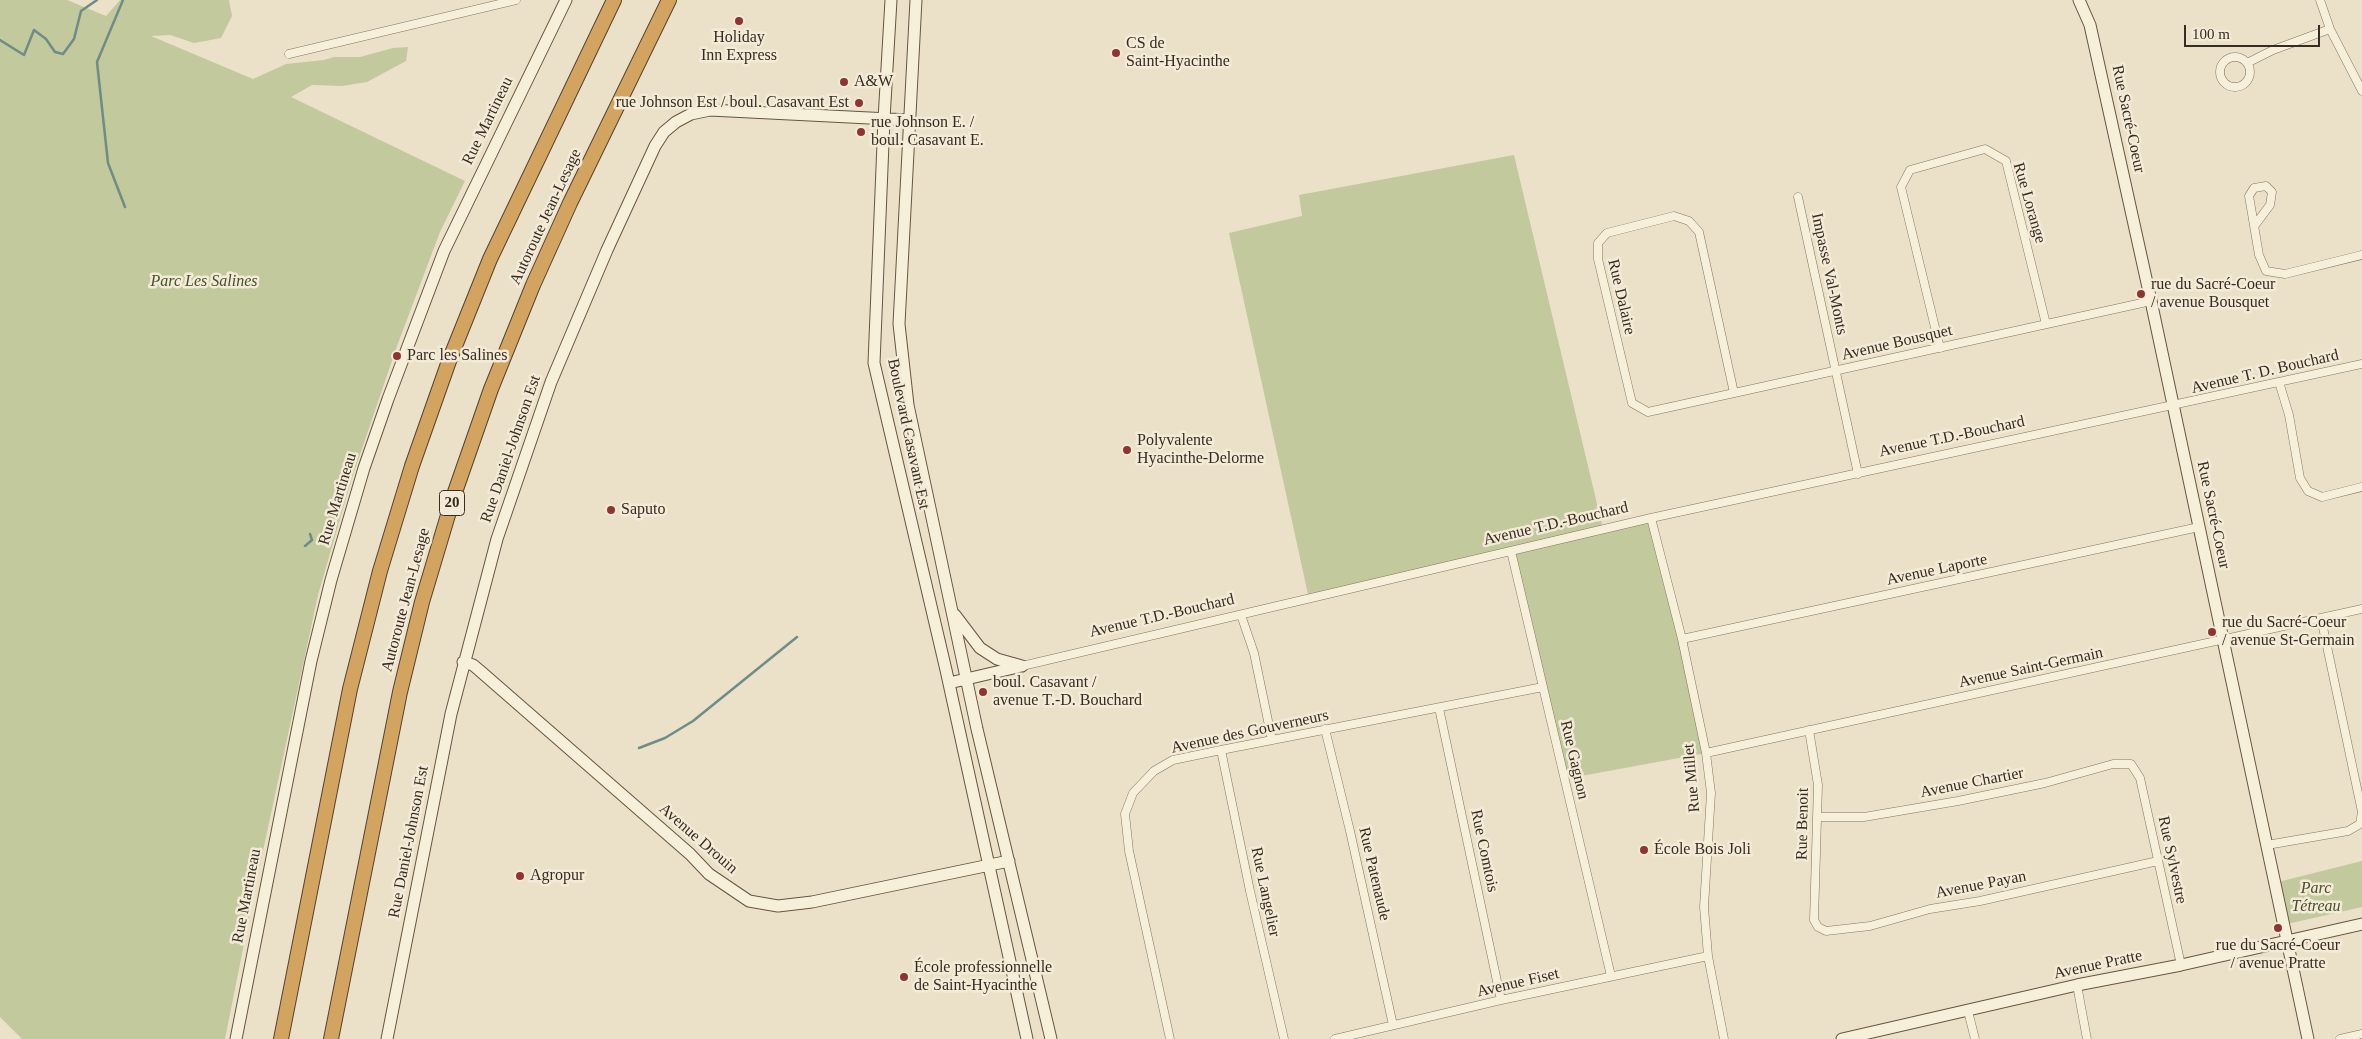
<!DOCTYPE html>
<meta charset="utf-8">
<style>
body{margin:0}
#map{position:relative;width:2362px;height:1039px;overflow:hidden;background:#ebe1c8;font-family:Georgia,serif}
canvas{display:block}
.scale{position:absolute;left:2184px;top:25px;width:136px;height:22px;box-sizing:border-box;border:2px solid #372c21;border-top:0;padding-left:6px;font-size:15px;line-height:18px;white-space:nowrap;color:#372c21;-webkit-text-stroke:4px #f3ebd7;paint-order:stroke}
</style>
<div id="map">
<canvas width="2362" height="1039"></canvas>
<div class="scale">100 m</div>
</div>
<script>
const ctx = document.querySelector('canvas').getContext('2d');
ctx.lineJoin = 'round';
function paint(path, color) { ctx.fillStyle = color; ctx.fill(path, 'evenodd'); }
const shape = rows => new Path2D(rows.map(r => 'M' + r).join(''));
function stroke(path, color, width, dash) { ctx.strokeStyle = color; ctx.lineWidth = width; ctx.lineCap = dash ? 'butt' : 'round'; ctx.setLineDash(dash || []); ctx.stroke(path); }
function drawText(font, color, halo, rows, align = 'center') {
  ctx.font = font + ' Georgia,serif'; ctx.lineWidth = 5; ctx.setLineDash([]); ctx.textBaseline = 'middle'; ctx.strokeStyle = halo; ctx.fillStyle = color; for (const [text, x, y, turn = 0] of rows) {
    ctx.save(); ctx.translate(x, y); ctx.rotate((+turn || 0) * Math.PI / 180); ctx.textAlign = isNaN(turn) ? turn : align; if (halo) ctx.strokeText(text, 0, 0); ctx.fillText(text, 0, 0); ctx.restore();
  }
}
const green = shape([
 [0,0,67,0,106,16,120,0,229,0,232,16,221,38,194,43,170,35,151,36,253,79,286,64,324,60,334,57,360,57,393,48,408,47,406,61,367,82,342,86,312,85,291,97,465,181,440,232,397,346,352,478,318,595,257,879,225,1039,22,1039,0,1017],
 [1514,155,1603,529,1651,518,1706,753,1565,779,1511,551,1309,599,1229,233,1302,216,1299,195],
 [2362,861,2362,907,2287,924,2278,882]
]);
const stream = shape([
 [123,0,97,62,108,163,125,207],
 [0,40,24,55,34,30,46,39,55,52,63,54,74,39,81,11,97,0],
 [305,546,312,540,310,534],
 [639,748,665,738,693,721,797,637]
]);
const street = shape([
 [2320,0,2330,29,2362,91],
 [289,54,516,0],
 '2220 72a15 15 0 1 1 30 0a15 15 0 1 1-30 0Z',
 [2247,63,2273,50,2330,29],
 [1798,197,1858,474],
 [2255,225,2270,205,2272,192,2266,186,2254,188,2249,196,2259,255,2266,271,2285,274,2362,255],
 [1940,348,1901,187,1910,170,1985,149,2006,161,2046,324],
 [2279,382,2289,415,2300,478,2308,491,2322,497,2362,487],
 [1734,393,1699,232,1689,221,1674,216,1607,233,1598,243,1598,259,1632,403,1648,412,2151,301],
 [1651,518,1682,639,1706,753,1711,793,1704,907,1708,956,1724,1039],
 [1511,551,1611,976],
 [1241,615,1254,653,1272,740],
 [1682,639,2199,527],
 [1022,666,1651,518,2362,364],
 [1439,708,1501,1000],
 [1325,729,1350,831,1393,1025],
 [1809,730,1818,785,1814,920,1818,927,1826,931,1870,926,1930,909,1980,901,2158,861],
 [1221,750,1250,891,1284,1039],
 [1706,753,2362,609],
 [1817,817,1864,817,1958,801,2045,783,2113,764,2131,764,2140,778,2181,965],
 [2267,845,2348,831,2360,824,2362,812,2321,618],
 [2077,985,2087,1039],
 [1968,1011,1975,1039],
 [1170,1039,1129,851,1125,814,1133,793,1154,771,1173,760,1221,750,1543,687],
 [1335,1039,1501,1000,1708,956],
 [2340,1039,2362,1034]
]);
const secondary = shape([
 [891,0,884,119,874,363,946,670,1027,1039],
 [916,0,899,324,908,405,977,729,1051,1039],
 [2079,0,2090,25,2151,301,2308,1039],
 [955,615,980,648,997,659,1022,666],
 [463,662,473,665,479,670,690,854,709,874,749,901,778,906,812,902,1009,861],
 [949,683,1018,667],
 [236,1039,311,661,331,580,364,468,388,399,444,251,566,0],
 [387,1039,451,714,497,539,551,382,607,250,655,146,664,132,676,122,691,114,710,110,909,120],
 [1842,1039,2077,985,2181,965,2362,924]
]);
const highway = shape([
 [281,1039,350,689,380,571,412,466,449,361,490,259,614,0],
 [331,1039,400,692,422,602,454,495,491,389,533,285,570,203,669,0]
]);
const markers = [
 [739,21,5,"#903433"],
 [1116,53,5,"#903433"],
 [844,82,5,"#903433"],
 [859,103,5,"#903433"],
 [861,132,5,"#903433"],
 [2141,294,5,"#903433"],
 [397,356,5,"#903433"],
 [1127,450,5,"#903433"],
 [611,510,5,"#903433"],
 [2212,632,5,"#903433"],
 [983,692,5,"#903433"],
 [1644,850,5,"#903433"],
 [520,876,5,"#903433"],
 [2278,928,5,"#903433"],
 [904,977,5,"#903433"]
];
const shields = [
 [452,503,25]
];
const shieldNames = [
 ["20",452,503]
];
const poiNames = [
 ["Holiday",739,38,"center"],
 ["Inn Express",739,56,"center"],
 ["CS de",1126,44],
 ["Saint-Hyacinthe",1126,62],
 ["A&W",854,82],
 ["rue Johnson Est / boul. Casavant Est",849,103,"right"],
 ["rue Johnson E. /",871,123],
 ["boul. Casavant E.",871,141],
 ["rue du Sacré-Coeur",2151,285],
 ["/ avenue Bousquet",2151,303],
 ["Parc les Salines",407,356],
 ["Polyvalente",1137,441],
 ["Hyacinthe-Delorme",1137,459],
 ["Saputo",621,510],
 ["rue du Sacré-Coeur",2222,623],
 ["/ avenue St-Germain",2222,641],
 ["boul. Casavant /",993,683],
 ["avenue T.-D. Bouchard",993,701],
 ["École Bois Joli",1654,850],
 ["Agropur",530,876],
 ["rue du Sacré-Coeur",2278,946,"center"],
 ["/ avenue Pratte",2278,964,"center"],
 ["École professionnelle",914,968],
 ["de Saint-Hyacinthe",914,986]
];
const streetNames = [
 ["Rue Sacré-Coeur",2128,119,78],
 ["Rue Martineau",488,121,-64],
 ["Rue Lorange",2029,203,74],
 ["Autoroute Jean-Lesage",546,217,-65],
 ["Impasse Val-Monts",1829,274,78],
 ["Rue Dalaire",1621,297,77],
 ["Avenue Bousquet",1897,343,-13],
 ["Avenue T. D. Bouchard",2265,372,-13],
 ["Boulevard Casavant Est",908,434,78],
 ["Avenue T.D.-Bouchard",1952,437,-12],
 ["Rue Daniel-Johnson Est",511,449,-71],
 ["Rue Martineau",338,499,-73],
 ["Rue Sacré-Coeur",2213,515,78],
 ["Avenue T.D.-Bouchard",1556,524,-13],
 ["Avenue Laporte",1937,570,-12],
 ["Autoroute Jean-Lesage",406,600,-75],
 ["Avenue T.D.-Bouchard",1162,616,-13],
 ["Avenue Saint-Germain",2031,668,-12],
 ["Avenue des Gouverneurs",1250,732,-12],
 ["Rue Gagnon",1574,760,77],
 ["Rue Millet",1692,778,-95],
 ["Avenue Chartier",1972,783,-11],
 ["Rue Benoit",1803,824,-89],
 ["Avenue Drouin",698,839,41],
 ["Rue Daniel-Johnson Est",409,842,-79],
 ["Rue Comtois",1484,851,78],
 ["Rue Sylvestre",2172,860,78],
 ["Rue Patenaude",1374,874,77],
 ["Avenue Payan",1981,885,-11],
 ["Rue Langelier",1265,892,78],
 ["Rue Martineau",247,896,-79],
 ["Avenue Pratte",2098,965,-12],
 ["Avenue Fiset",1518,983,-13]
];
const parkNames = [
 ["Parc Les Salines",204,282],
 ["Parc",2316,889],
 ["Tétreau",2316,907]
];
paint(green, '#c2c99c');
stroke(stream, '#6f8d86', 2.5);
stroke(street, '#86745e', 9);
stroke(secondary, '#675541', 13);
stroke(highway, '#544232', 16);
stroke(street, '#f6efda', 8);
stroke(secondary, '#f6efda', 11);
stroke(highway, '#d3a360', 14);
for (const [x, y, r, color] of markers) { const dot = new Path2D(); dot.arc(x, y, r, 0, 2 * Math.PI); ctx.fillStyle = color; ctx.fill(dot); stroke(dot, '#f3ebd7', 2); }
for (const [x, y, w] of shields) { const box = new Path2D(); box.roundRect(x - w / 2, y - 12.5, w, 25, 4); ctx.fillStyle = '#f3ebd7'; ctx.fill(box); stroke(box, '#372c21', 1); }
drawText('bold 15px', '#372c21', null, shieldNames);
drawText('16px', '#372c21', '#f3ebd7', poiNames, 'left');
drawText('16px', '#372c21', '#f3ebd7', streetNames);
drawText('italic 16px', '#475229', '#f3ebd7', parkNames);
</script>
